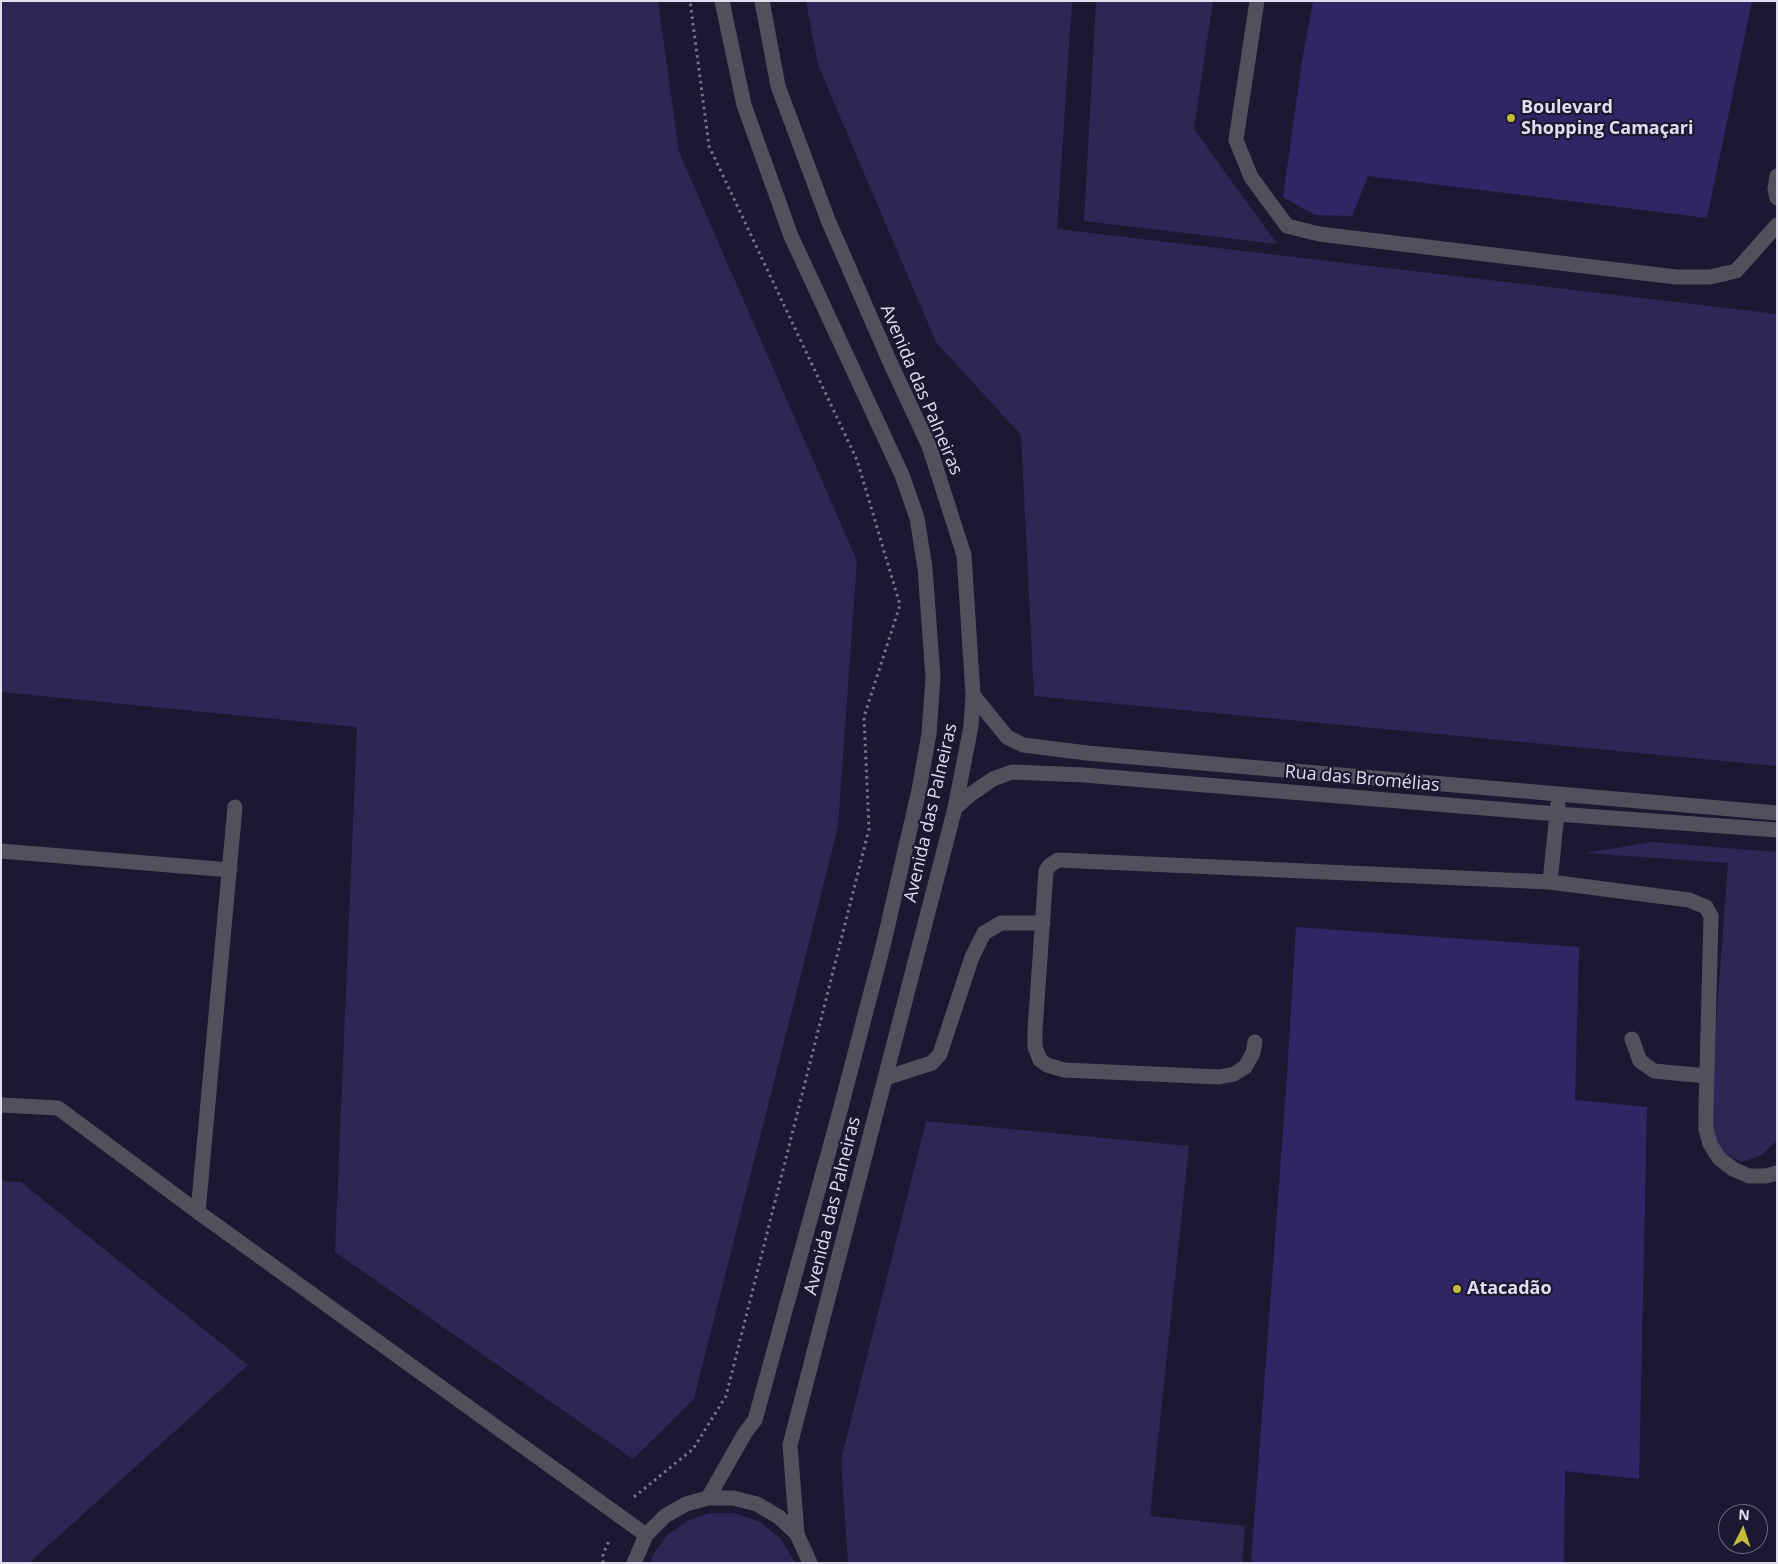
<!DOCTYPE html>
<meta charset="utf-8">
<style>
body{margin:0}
#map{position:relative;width:1778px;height:1564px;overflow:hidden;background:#1b1932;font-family:"Open Sans",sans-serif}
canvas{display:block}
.frame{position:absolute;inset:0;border:2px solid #dfdff0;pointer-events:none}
.north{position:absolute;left:1718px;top:1504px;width:50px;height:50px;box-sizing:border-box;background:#1b1932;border:1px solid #69687e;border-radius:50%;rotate:4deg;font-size:14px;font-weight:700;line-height:20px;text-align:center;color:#dfdff0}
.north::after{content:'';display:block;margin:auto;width:18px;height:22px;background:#c4bc3d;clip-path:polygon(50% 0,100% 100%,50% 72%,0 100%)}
</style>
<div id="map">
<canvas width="1778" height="1564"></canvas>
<div class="frame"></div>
<div class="north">N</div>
</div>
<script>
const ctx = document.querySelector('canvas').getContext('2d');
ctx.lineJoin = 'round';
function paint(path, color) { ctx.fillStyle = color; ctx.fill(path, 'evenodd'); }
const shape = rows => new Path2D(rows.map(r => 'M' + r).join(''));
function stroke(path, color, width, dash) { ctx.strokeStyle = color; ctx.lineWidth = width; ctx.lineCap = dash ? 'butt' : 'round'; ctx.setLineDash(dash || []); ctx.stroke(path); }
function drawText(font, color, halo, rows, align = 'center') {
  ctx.font = font + ' "Open Sans",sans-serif'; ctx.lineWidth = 4.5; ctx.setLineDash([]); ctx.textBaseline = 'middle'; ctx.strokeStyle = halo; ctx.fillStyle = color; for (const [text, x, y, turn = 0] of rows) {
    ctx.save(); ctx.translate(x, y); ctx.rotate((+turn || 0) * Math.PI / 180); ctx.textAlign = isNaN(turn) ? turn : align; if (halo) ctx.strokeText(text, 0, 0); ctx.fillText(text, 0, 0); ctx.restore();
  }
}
const green = shape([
 [1,1,658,1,679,152,857,561,838,827,694,1399,633,1459,335,1252,357,727,1,692],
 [806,1,1072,1,1057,229,1777,314,1777,766,1034,696,1021,435,936,342,818,65],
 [1096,1,1213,1,1194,129,1277,244,1084,221],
 [1652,842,1777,852,1777,1141,1760,1156,1741,1162,1717,1148,1709,1119,1728,863,1585,853],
 [926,1121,1189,1146,1150,1516,1245,1526,1242,1563,848,1563,841,1460],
 [1,1181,21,1182,248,1365,29,1563,1,1563],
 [710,1513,734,1513,760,1522,781,1539,795,1563,650,1563,653,1555,667,1535,687,1521]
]);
const building = shape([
 [1313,1,1752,1,1707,218,1368,176,1352,216,1315,215,1283,197,1302,61],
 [1296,927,1579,947,1575,1100,1647,1107,1639,1479,1565,1471,1564,1563,1251,1563,1286,1090]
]);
const path = shape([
 [634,1497,693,1449,726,1396,869,829,864,717,900,605,857,460,709,146,690,1],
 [603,1563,603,1554,610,1539]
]);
const minor = shape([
 [762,1,778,86,828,220,889,360,929,446,964,555,973,695,971,726,955,808,790,1445,797,1534],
 [1257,1,1236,140,1251,177,1287,226,1319,234,1676,277,1710,277,1736,271,1777,225],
 [1777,176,1775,189,1777,198],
 [973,695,1007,737,1023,745,1087,753,1777,813],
 [1558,804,1550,882,1689,900,1706,907,1711,916,1706,1110,1706,1129,1710,1144,1719,1158,1733,1169,1749,1176,1766,1176,1777,1173],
 [955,808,971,794,993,779,1012,772,1084,775,1557,814,1777,830],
 [1,851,230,870],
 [1632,1039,1640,1061,1654,1071,1707,1076],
 [1255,1042,1253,1053,1245,1067,1234,1074,1219,1077,1064,1070,1047,1065,1040,1060,1035,1047,1035,1030,1046,871,1049,866,1058,860,1550,882],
 [885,1078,932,1063,940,1054,972,957,984,933,1001,923,1043,923],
 [1,1105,58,1108,198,1212,646,1535],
 [198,1212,235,807],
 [708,1498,745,1433,755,1420,841,1107,883,946,919,790,929,734,933,677,925,568,917,518,902,475,791,236,744,105,722,1],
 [634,1563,646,1535,665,1516,686,1504,708,1498,733,1498,757,1504,779,1517,797,1534,810,1563]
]);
const markers = [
 [1511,118,5,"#c4bc3d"],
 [1457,1289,5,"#c4bc3d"]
];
const poiNames = [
 ["Boulevard",1521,108],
 ["Shopping Camaçari",1521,129],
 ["Atacadão",1467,1289]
];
const streetNames = [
 ["Avenida das Palneiras",921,390,67],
 ["Rua das Bromélias",1362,779,5],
 ["Avenida das Palneiras",931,813,-77],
 ["Avenida das Palneiras",833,1206,-76]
];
paint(green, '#2c2755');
paint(building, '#302666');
stroke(path, '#75748a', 3, [2.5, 4]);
stroke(minor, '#51515e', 15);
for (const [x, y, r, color] of markers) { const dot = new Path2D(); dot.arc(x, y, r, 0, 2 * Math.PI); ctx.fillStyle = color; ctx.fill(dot); stroke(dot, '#1b1932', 2); }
drawText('bold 18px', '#dfdff0', '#1b1932', poiNames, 'left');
drawText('18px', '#dfdff0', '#1b1932', streetNames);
</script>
